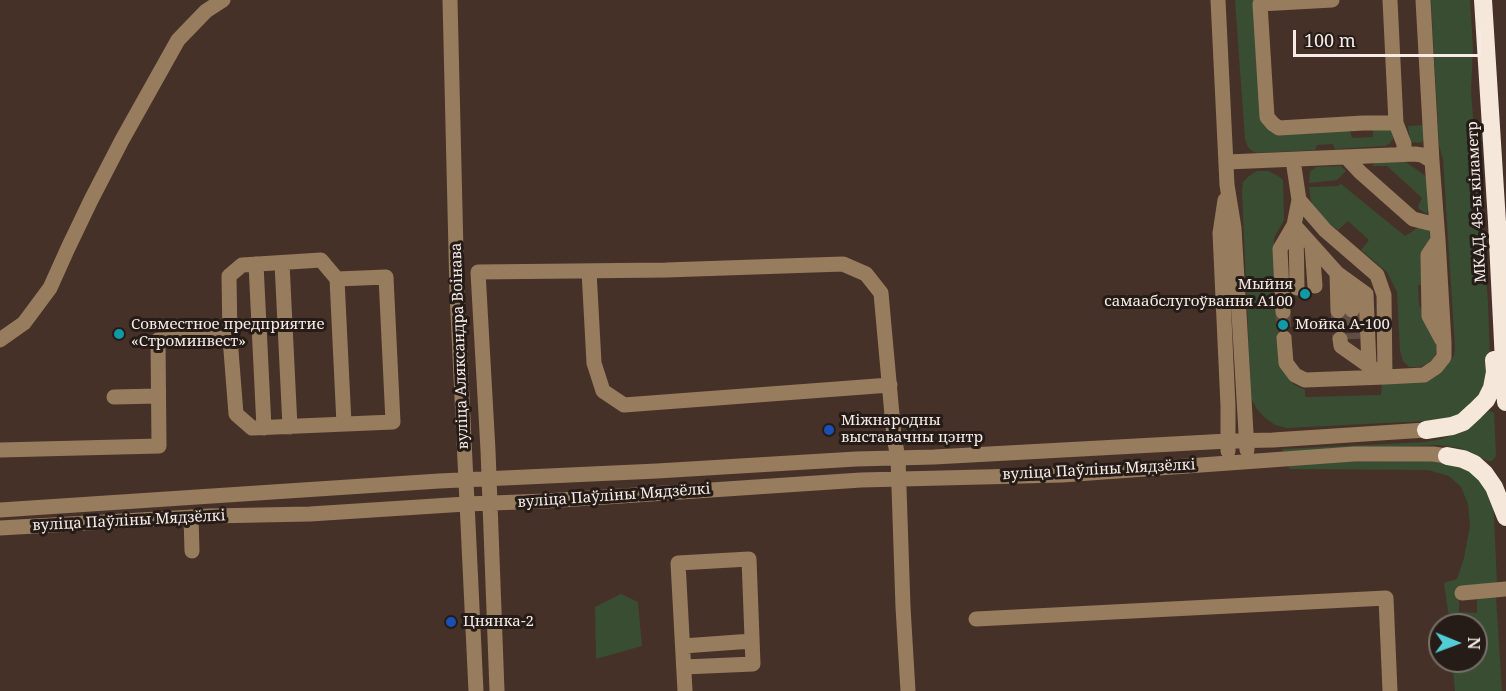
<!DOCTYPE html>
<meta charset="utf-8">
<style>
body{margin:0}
#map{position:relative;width:1506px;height:691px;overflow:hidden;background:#463128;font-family:"Noto Serif",serif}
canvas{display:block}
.north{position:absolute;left:1428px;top:613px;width:60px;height:60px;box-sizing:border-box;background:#251c18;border:2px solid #796f6a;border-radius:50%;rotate:91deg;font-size:16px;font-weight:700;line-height:24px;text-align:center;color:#f8ebe5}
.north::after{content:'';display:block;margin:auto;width:21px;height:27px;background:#52ccd5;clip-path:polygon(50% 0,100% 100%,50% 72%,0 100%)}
.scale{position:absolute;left:1293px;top:30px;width:188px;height:27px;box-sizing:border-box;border:3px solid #f8ebe5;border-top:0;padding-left:8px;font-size:18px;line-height:21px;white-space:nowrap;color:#f8ebe5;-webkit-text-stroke:4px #251c18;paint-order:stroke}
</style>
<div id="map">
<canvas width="1506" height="691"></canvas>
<div class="north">N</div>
<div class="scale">100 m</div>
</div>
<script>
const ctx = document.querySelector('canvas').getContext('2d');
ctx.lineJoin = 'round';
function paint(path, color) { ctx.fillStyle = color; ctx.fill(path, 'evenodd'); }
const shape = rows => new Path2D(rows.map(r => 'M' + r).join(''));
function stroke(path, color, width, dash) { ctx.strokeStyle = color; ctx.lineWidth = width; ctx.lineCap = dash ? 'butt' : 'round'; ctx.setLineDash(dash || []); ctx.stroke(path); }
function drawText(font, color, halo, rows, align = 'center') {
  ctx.font = font + ' "Noto Serif",serif'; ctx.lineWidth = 6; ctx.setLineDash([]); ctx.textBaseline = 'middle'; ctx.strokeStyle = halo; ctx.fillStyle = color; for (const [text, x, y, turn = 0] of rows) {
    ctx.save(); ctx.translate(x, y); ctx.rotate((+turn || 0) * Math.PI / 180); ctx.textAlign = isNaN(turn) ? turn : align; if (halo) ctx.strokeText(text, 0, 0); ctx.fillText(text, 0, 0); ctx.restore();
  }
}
const green = shape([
 [1235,0,1255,0,1264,121,1350,131,1352,138,1373,137,1373,130,1390,130,1393,133,1393,139,1389,144,1385,146,1335,149,1333,144,1317,145,1315,150,1256,153,1252,151,1248,147,1245,139],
 [1431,0,1470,0,1473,48,1471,91,1488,303,1490,361,1486,390,1456,418,1425,421,1287,428,1275,425,1264,417,1257,409,1251,398,1242,192,1243,182,1249,176,1257,171,1268,171,1278,176,1283,180,1284,220,1274,238,1279,340,1283,368,1293,384,1305,390,1305,397,1381,395,1382,382,1449,362,1454,356,1455,348,1443,159,1439,145],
 [1424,125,1425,137,1422,142,1418,143,1410,142,1408,126],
 [1403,160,1427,177,1429,209,1427,213,1425,213,1418,208,1419,204,1422,198,1387,166,1372,166,1377,161],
 [1341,166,1346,171,1337,180,1309,183,1310,172,1316,167],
 [1341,184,1405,236,1419,227,1429,230,1430,238,1425,246,1422,285,1418,285,1419,305,1437,339,1438,347,1434,358,1427,364,1419,367,1409,367,1403,361,1400,351,1397,292,1387,272,1361,250,1369,240,1348,221,1338,230,1316,213,1312,207,1309,187,1338,186],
 [1490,411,1494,413,1496,456,1492,461,1488,461,1460,448,1438,445,1282,452,1283,449,1425,442,1442,439,1457,433,1484,413],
 [1455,461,1471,466,1493,496,1497,583,1459,586,1459,612,1477,613,1477,596,1496,597,1502,691,1455,691,1452,661,1476,661,1476,625,1450,625,1444,583,1457,579,1464,558,1470,526,1468,504,1461,487,1449,476,1428,470,1290,469,1285,462],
 [621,594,638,602,642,646,596,659,595,607]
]);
const minorTunnel = shape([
 [1352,310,1353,339],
 [1338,311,1340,339],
 [1283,312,1284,338]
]);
const minor = shape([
 [450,0,457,293,476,691],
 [1218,0,1227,185,1234,228,1247,450],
 [1332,0,1260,4,1267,117,1273,124,1279,128,1363,123,1396,123],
 [1390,0,1396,123,1404,144,1404,154],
 [1346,157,1360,172,1413,219,1437,225],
 [1227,162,1415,154,1422,155,1432,161],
 [1225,200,1220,233,1228,406,1228,451],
 [1299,200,1325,230,1377,275,1384,295,1385,377,1424,375,1436,367,1444,357,1444,342,1438,240,1432,161,1423,0],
 [1294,225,1337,273,1338,311],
 [1296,227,1297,288],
 [1438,240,1428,255,1429,316,1442,340],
 [1312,246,1315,286],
 [282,263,290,427],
 [256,264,264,428],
 [589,271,594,363,603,391,624,405,890,385],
 [1337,273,1366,294,1369,365],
 [337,279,344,424],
 [1351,283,1352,310],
 [1283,312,1280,249,1294,225,1299,200,1293,160],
 [1284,338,1286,363,1295,375,1305,380,1385,377],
 [1340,339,1341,346,1375,370],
 [0,340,24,323,50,288,68,248,91,200,122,140,178,40,206,11,223,0],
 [114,397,158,396],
 [0,450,159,446,158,340,230,338,236,414,252,428,393,422,386,277,337,279,321,260,242,265,229,276,230,338],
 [0,510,439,481,657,471,856,459,934,457,1228,441,1273,440,1426,430],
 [191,517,192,551],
 [0,528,210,516,310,514,466,504,546,501,861,480,1062,475,1354,454,1433,454,1447,456],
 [1462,593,1506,589],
 [976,619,1386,598,1390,691],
 [683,646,752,641],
 [684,667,753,664,749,559,678,563,685,691],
 [497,691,488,450,478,272,666,270,843,264,866,274,881,293,894,437,898,458,903,607,908,691]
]);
const highway = shape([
 [1483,0,1497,222,1506,402],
 [1426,430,1452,426,1463,422,1475,411,1486,400,1492,388,1495,372,1494,360],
 [1447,456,1463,459,1474,464,1485,474,1494,487,1506,517]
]);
const markers = [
 [1305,294,6,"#0f9aa8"],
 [1283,325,6,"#0f9aa8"],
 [119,334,6,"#0f9aa8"],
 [829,430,6,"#1a4fb4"],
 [451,622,6,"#1a4fb4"]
];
const streetNames = [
 ["МКАД, 48-ы кіламетр",1477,202,-93],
 ["вуліца Аляксандра Воінава",460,346,-92],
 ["вуліца Паўліны Мядзёлкі",1099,470,-3],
 ["вуліца Паўліны Мядзёлкі",614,496,-4],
 ["вуліца Паўліны Мядзёлкі",129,521,-3]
];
const poiNames = [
 ["Мыйня",1293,285,"right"],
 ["самаабслугоўвання A100",1293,302,"right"],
 ["Совместное предприятие",131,325],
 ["«Строминвест»",131,342],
 ["Мойка A-100",1295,325],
 ["Міжнародны",841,421],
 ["выставачны цэнтр",841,438],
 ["Цнянка-2",463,622]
];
paint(green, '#394d32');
stroke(minorTunnel, '#614d44', 15, [15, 8]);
stroke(minor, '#987c5e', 15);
stroke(highway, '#f5e7d9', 18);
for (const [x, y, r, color] of markers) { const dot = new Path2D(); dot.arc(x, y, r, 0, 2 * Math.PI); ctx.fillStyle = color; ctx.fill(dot); stroke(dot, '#251c18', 2); }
drawText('15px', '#f8ebe5', '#251c18', streetNames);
drawText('15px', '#f8ebe5', '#251c18', poiNames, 'left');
</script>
